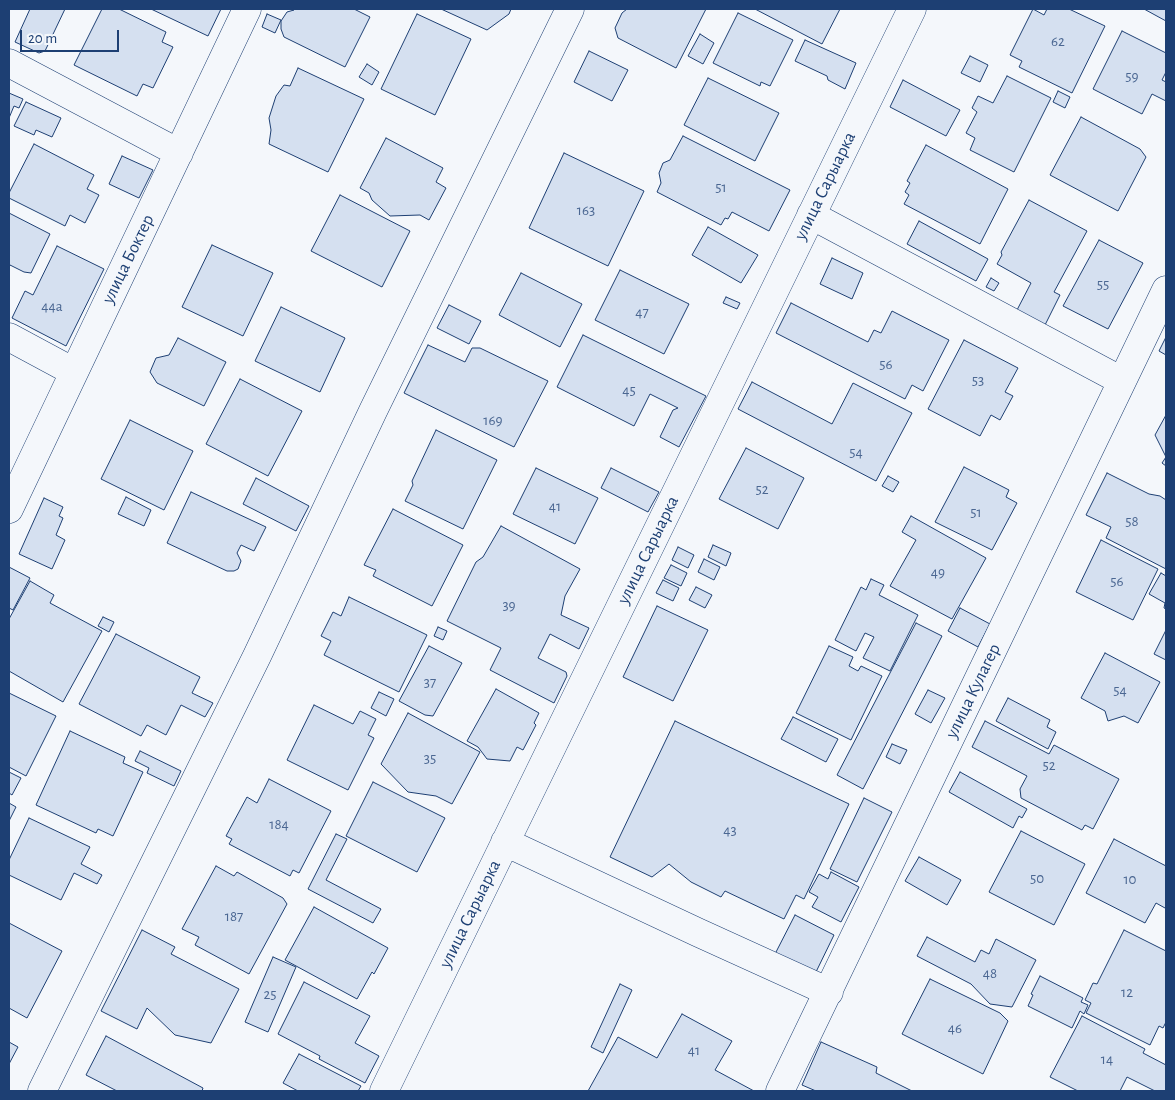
<!DOCTYPE html>
<meta charset="utf-8">
<style>
body{margin:0}
#map{position:relative;width:1175px;height:1100px;overflow:hidden;background:#f4f7fb;font-family:"Alegreya Sans",sans-serif}
canvas{display:block}
.frame{position:absolute;inset:0;border:10px solid #1d3f73;pointer-events:none}
.scale{position:absolute;left:20px;top:30px;width:99px;height:22px;box-sizing:border-box;border:2px solid #1d3f73;border-top:0;padding-left:6px;font-size:15px;line-height:18px;white-space:nowrap;color:#1d3f73;-webkit-text-stroke:4px #f4f7fb;paint-order:stroke}
</style>
<div id="map">
<canvas width="1175" height="1100"></canvas>
<div class="frame"></div>
<div class="scale">20 m</div>
</div>
<script>
const ctx = document.querySelector('canvas').getContext('2d');
ctx.lineJoin = 'round';
function paint(path, color) { ctx.fillStyle = color; ctx.fill(path, 'evenodd'); }
const shape = rows => new Path2D(rows.map(r => 'M' + r).join(''));
function stroke(path, color, width, dash) { ctx.strokeStyle = color; ctx.lineWidth = width; ctx.lineCap = dash ? 'butt' : 'round'; ctx.setLineDash(dash || []); ctx.stroke(path); }
function drawText(font, color, halo, rows, align = 'center') {
  ctx.font = font + ' "Alegreya Sans",sans-serif'; ctx.lineWidth = 4; ctx.setLineDash([]); ctx.textBaseline = 'middle'; ctx.strokeStyle = halo; ctx.fillStyle = color; for (const [text, x, y, turn = 0] of rows) {
    ctx.save(); ctx.translate(x, y); ctx.rotate((+turn || 0) * Math.PI / 180); ctx.textAlign = isNaN(turn) ? turn : align; if (halo) ctx.strokeText(text, 0, 0); ctx.fillText(text, 0, 0); ctx.restore();
  }
}
const building = shape([
 [30,9,65,9,45,51,39,53,15,42,30,9],
 [102,9,119,9,166,32,162,42,173,47,153,88,143,84,137,96,74,65,102,9],
 [151,9,221,9,208,36,151,9],
 [291,9,354,9,370,17,345,67,284,37,281,29,281,21,287,12,294,10,291,9],
 [441,9,511,9,509,14,487,30,441,9],
 [627,9,706,9,676,68,618,38,615,28,622,13,627,9],
 [755,9,840,9,822,44,755,9],
 [1033,9,1044,15,1047,9,1069,9,1105,26,1072,93,1019,67,1022,61,1010,55,1033,9],
 [1144,9,1166,9,1166,21,1144,9],
 [738,13,793,40,770,86,761,82,760,86,713,63,738,13],
 [267,14,281,20,275,33,262,27,267,14],
 [417,14,471,39,435,115,381,89,417,14],
 [1122,31,1166,53,1166,72,1162,80,1166,82,1166,101,1152,94,1142,114,1093,89,1122,31],
 [700,34,714,43,703,64,688,56,700,34],
 [805,40,856,63,845,89,828,80,827,76,795,61,805,40],
 [589,51,628,70,612,101,574,82,589,51],
 [970,56,988,65,980,82,961,73,970,56],
 [367,64,379,72,372,85,359,77,367,64],
 [298,68,364,99,328,172,269,144,271,130,269,118,276,96,284,85,290,86,298,68],
 [1007,76,1051,98,1014,172,970,150,975,138,966,133,977,112,972,108,978,96,993,103,1007,76],
 [708,78,779,113,755,161,684,125,708,78],
 [903,80,960,110,946,136,890,107,903,80],
 [1058,91,1070,97,1065,108,1053,102,1058,91],
 [9,93,23,99,19,108,14,106,9,118,9,93],
 [26,102,61,118,52,137,36,130,34,135,14,126,26,102],
 [1081,117,1140,149,1146,157,1118,211,1050,175,1081,117],
 [683,136,790,190,769,231,732,212,728,219,725,218,721,225,657,192,661,183,659,173,663,163,670,160,683,136],
 [386,138,443,168,436,182,446,188,429,220,420,215,390,216,372,200,369,193,360,188,386,138],
 [34,144,94,175,87,189,99,195,85,223,70,215,65,226,9,198,9,193,34,144],
 [926,145,1008,189,980,244,904,204,909,195,905,192,910,183,907,181,926,145],
 [564,153,644,191,608,266,529,228,564,153],
 [122,156,153,170,139,198,109,184,122,156],
 [340,195,410,231,382,287,311,251,340,195],
 [1029,200,1087,231,1054,292,1060,295,1045,325,1017,310,1031,283,997,264,1002,255,1001,252,1029,200],
 [9,213,50,234,31,273,24,272,10,265,9,268,9,213],
 [919,221,988,259,976,281,907,244,919,221],
 [708,227,758,255,741,283,692,255,708,227],
 [1099,240,1143,263,1108,329,1063,306,1099,240],
 [212,245,273,273,243,336,182,307,212,245],
 [57,246,104,269,66,346,12,318,25,291,33,295,57,246],
 [832,258,863,273,852,299,820,284,832,258],
 [620,270,689,304,664,354,595,320,620,270],
 [521,273,582,304,560,347,499,315,521,273],
 [991,278,999,283,994,291,986,287,991,278],
 [726,297,740,303,737,309,723,303,726,297],
 [791,303,868,342,874,330,881,333,892,311,949,340,923,391,912,385,905,399,776,333,791,303],
 [449,305,481,321,469,344,437,328,449,305],
 [281,307,345,338,320,392,255,361,281,307],
 [583,335,706,396,679,447,660,437,673,410,678,408,650,394,634,426,557,387,583,335],
 [1166,337,1166,355,1159,351,1166,337],
 [178,338,226,362,204,406,157,383,150,372,156,358,169,355,178,338],
 [964,340,1018,368,1005,392,1013,396,1000,420,991,415,980,436,928,409,964,340],
 [428,345,465,362,472,348,480,348,548,381,514,447,404,393,428,345],
 [240,379,302,411,268,476,206,444,240,379],
 [752,382,832,424,853,383,912,413,876,481,738,409,752,382],
 [1166,415,1166,466,1162,463,1166,457,1155,435,1166,415],
 [130,420,193,451,164,510,101,479,130,420],
 [436,430,497,460,463,529,405,501,413,485,412,481,436,430],
 [746,448,804,478,778,529,719,499,746,448],
 [964,467,1009,490,1006,497,1017,503,992,550,935,522,964,467],
 [536,468,598,498,575,544,513,514,536,468],
 [611,468,659,492,648,512,601,488,611,468],
 [1107,473,1149,494,1160,496,1166,500,1166,569,1106,538,1111,527,1086,515,1107,473],
 [888,476,899,482,893,492,882,486,888,476],
 [256,478,309,506,296,531,243,504,256,478],
 [191,492,266,527,254,551,241,545,237,553,241,561,238,569,234,571,227,571,167,543,191,492],
 [126,497,151,510,144,526,118,514,126,497],
 [44,498,63,507,59,516,63,518,56,535,65,540,52,569,19,554,44,498],
 [393,509,463,545,432,606,373,576,376,570,364,565,393,509],
 [911,516,986,558,952,619,890,586,916,540,902,532,911,516],
 [501,526,580,569,565,596,561,615,589,628,579,649,550,634,538,658,566,672,567,676,554,703,490,670,501,648,447,621,476,562,483,557,501,526],
 [1101,540,1158,569,1133,620,1076,592,1101,540],
 [713,545,731,553,726,566,708,557,713,545],
 [678,547,694,555,688,568,672,560,678,547],
 [704,559,720,567,714,580,698,572,704,559],
 [671,565,687,573,681,586,664,578,671,565],
 [9,567,30,578,13,610,9,608,9,567],
 [1161,573,1166,576,1166,609,1164,608,1165,603,1149,594,1161,573],
 [871,579,884,585,879,595,918,615,890,671,863,658,874,637,865,633,856,651,835,640,861,587,866,590,871,579],
 [663,580,679,588,673,601,656,593,663,580],
 [30,581,54,595,50,603,102,631,63,702,9,671,9,619,30,581],
 [696,587,712,595,705,608,689,600,696,587],
 [349,597,427,635,399,692,324,655,331,641,321,636,333,612,341,616,349,597],
 [657,606,708,630,673,701,623,677,657,606],
 [960,608,990,624,978,647,948,631,960,608],
 [103,617,114,622,109,632,98,626,103,617],
 [916,623,942,636,863,789,837,775,916,623],
 [438,627,447,631,443,640,434,636,438,627],
 [1166,630,1166,660,1154,654,1166,630],
 [116,634,200,677,192,693,213,703,205,717,181,705,166,735,147,725,141,736,79,704,116,634],
 [429,646,462,663,433,716,425,715,399,701,429,646],
 [829,646,853,657,849,666,858,671,861,666,882,676,851,740,796,713,829,646],
 [1105,653,1160,682,1138,723,1124,716,1108,721,1105,711,1081,698,1105,653],
 [496,689,539,713,534,723,536,725,523,750,517,747,510,761,487,759,478,747,467,741,496,689],
 [928,690,945,698,931,723,915,714,928,690],
 [379,692,394,699,386,716,371,708,379,692],
 [9,693,56,716,26,776,9,767,9,693],
 [1008,698,1050,720,1047,727,1056,732,1048,749,996,721,1008,698],
 [314,705,353,724,360,711,376,719,368,735,374,738,348,790,287,760,314,705],
 [408,713,480,752,452,804,436,796,408,792,381,764,408,713],
 [793,717,838,739,826,762,781,739,793,717],
 [675,721,849,804,804,899,796,895,784,919,725,891,721,897,691,882,669,864,652,877,610,857,675,721],
 [985,721,1049,754,1054,745,1119,779,1093,829,1085,825,1082,830,1021,798,1020,789,1027,776,972,747,985,721],
 [70,731,125,757,123,763,143,772,113,836,98,829,96,833,36,805,70,731],
 [892,744,907,750,900,764,886,757,892,744],
 [140,751,181,771,174,786,147,773,149,768,135,761,140,751],
 [9,772,21,778,12,795,9,793,9,772],
 [960,772,1027,809,1022,818,1019,816,1013,828,949,792,960,772],
 [269,779,331,811,299,873,293,870,290,876,229,844,232,839,226,836,247,797,257,803,269,779],
 [373,782,445,818,417,872,346,836,373,782],
 [864,798,892,812,857,882,830,869,864,798],
 [9,803,16,807,9,821,9,803],
 [29,818,90,847,81,864,102,875,97,884,74,873,61,900,9,875,9,860,29,818],
 [1021,831,1085,864,1054,925,989,892,1021,831],
 [336,834,347,839,326,880,381,909,373,923,308,889,336,834],
 [1114,839,1166,866,1166,907,1165,908,1156,903,1145,923,1086,893,1114,839],
 [919,857,961,880,947,905,905,881,919,857],
 [216,866,234,876,237,872,283,898,287,904,249,974,195,945,199,937,182,929,216,866],
 [831,872,859,887,841,922,812,907,818,897,809,892,819,874,828,879,831,872],
 [314,907,388,948,374,974,372,972,357,999,285,960,314,907],
 [795,915,834,935,815,974,775,954,795,915],
 [9,923,62,951,27,1018,9,1008,9,923],
 [142,930,175,947,171,954,239,989,211,1043,175,1035,147,1008,137,1029,101,1011,142,930],
 [1124,930,1166,951,1166,1022,1163,1028,1159,1026,1150,1045,1086,1013,1091,1003,1085,1000,1093,983,1097,984,1124,930],
 [927,937,975,962,981,950,989,954,996,939,1036,960,1012,1007,990,1004,971,984,917,956,927,937],
 [273,957,296,967,268,1032,245,1022,273,957],
 [1040,976,1083,998,1081,1002,1088,1005,1084,1014,1080,1011,1072,1028,1028,1006,1033,995,1031,994,1040,976],
 [930,979,1000,1013,1008,1021,983,1074,902,1034,930,979],
 [304,982,370,1016,355,1043,379,1056,365,1083,319,1059,320,1056,278,1034,304,982],
 [620,984,632,990,603,1053,591,1047,620,984],
 [682,1014,732,1041,715,1070,754,1091,588,1091,618,1037,657,1058,682,1014],
 [1082,1016,1145,1049,1143,1053,1166,1065,1166,1091,1155,1091,1127,1077,1120,1091,1078,1091,1050,1077,1082,1016],
 [106,1036,203,1088,202,1091,117,1091,86,1075,106,1036],
 [9,1042,18,1047,9,1064,9,1042],
 [821,1042,877,1067,876,1073,912,1091,816,1091,802,1085,821,1042],
 [299,1054,361,1086,358,1091,298,1091,283,1083,299,1054]
]);
const street = shape([
 [9,63,179,153],
 [811,215,1122,381],
 [9,337,74,372],
 [9,509,247,9],
 [505,842,697,932,829,992],
 [42,1091,257,656,373,411,570,9],
 [384,1091,912,9],
 [780,1091,1166,290]
]);
const numberNames = [
 ["62",1058,41],
 ["59",1132,76],
 ["51",721,187],
 ["163",586,210],
 ["55",1103,284],
 ["44а",52,306],
 ["47",642,312],
 ["56",886,364],
 ["53",978,380],
 ["45",629,390],
 ["169",493,420],
 ["54",856,452],
 ["52",762,489],
 ["41",555,506],
 ["51",976,512],
 ["58",1132,521],
 ["49",938,572],
 ["56",1117,581],
 ["39",509,605],
 ["37",430,682],
 ["54",1120,690],
 ["35",430,758],
 ["52",1049,765],
 ["184",279,824],
 ["43",730,830],
 ["50",1037,878],
 ["10",1130,879],
 ["187",234,916],
 ["48",990,973],
 ["12",1127,992],
 ["25",270,994],
 ["46",955,1028],
 ["41",694,1050],
 ["14",1107,1059]
];
const streetNames = [
 ["улица Сарыарка",825,186,-64],
 ["улица Боктер",128,259,-64],
 ["улица Сарыарка",648,550,-64],
 ["улица Кулагер",973,691,-64],
 ["улица Сарыарка",470,914,-64]
];
paint(building, '#d5e0f0');
stroke(building, '#1d3f73', 1);
stroke(street, '#1d3f73', 29);
stroke(street, '#f4f7fb', 28);
drawText('15px', '#4b6792', null, numberNames);
drawText('18px', '#1d3f73', '#f4f7fb', streetNames);
</script>
